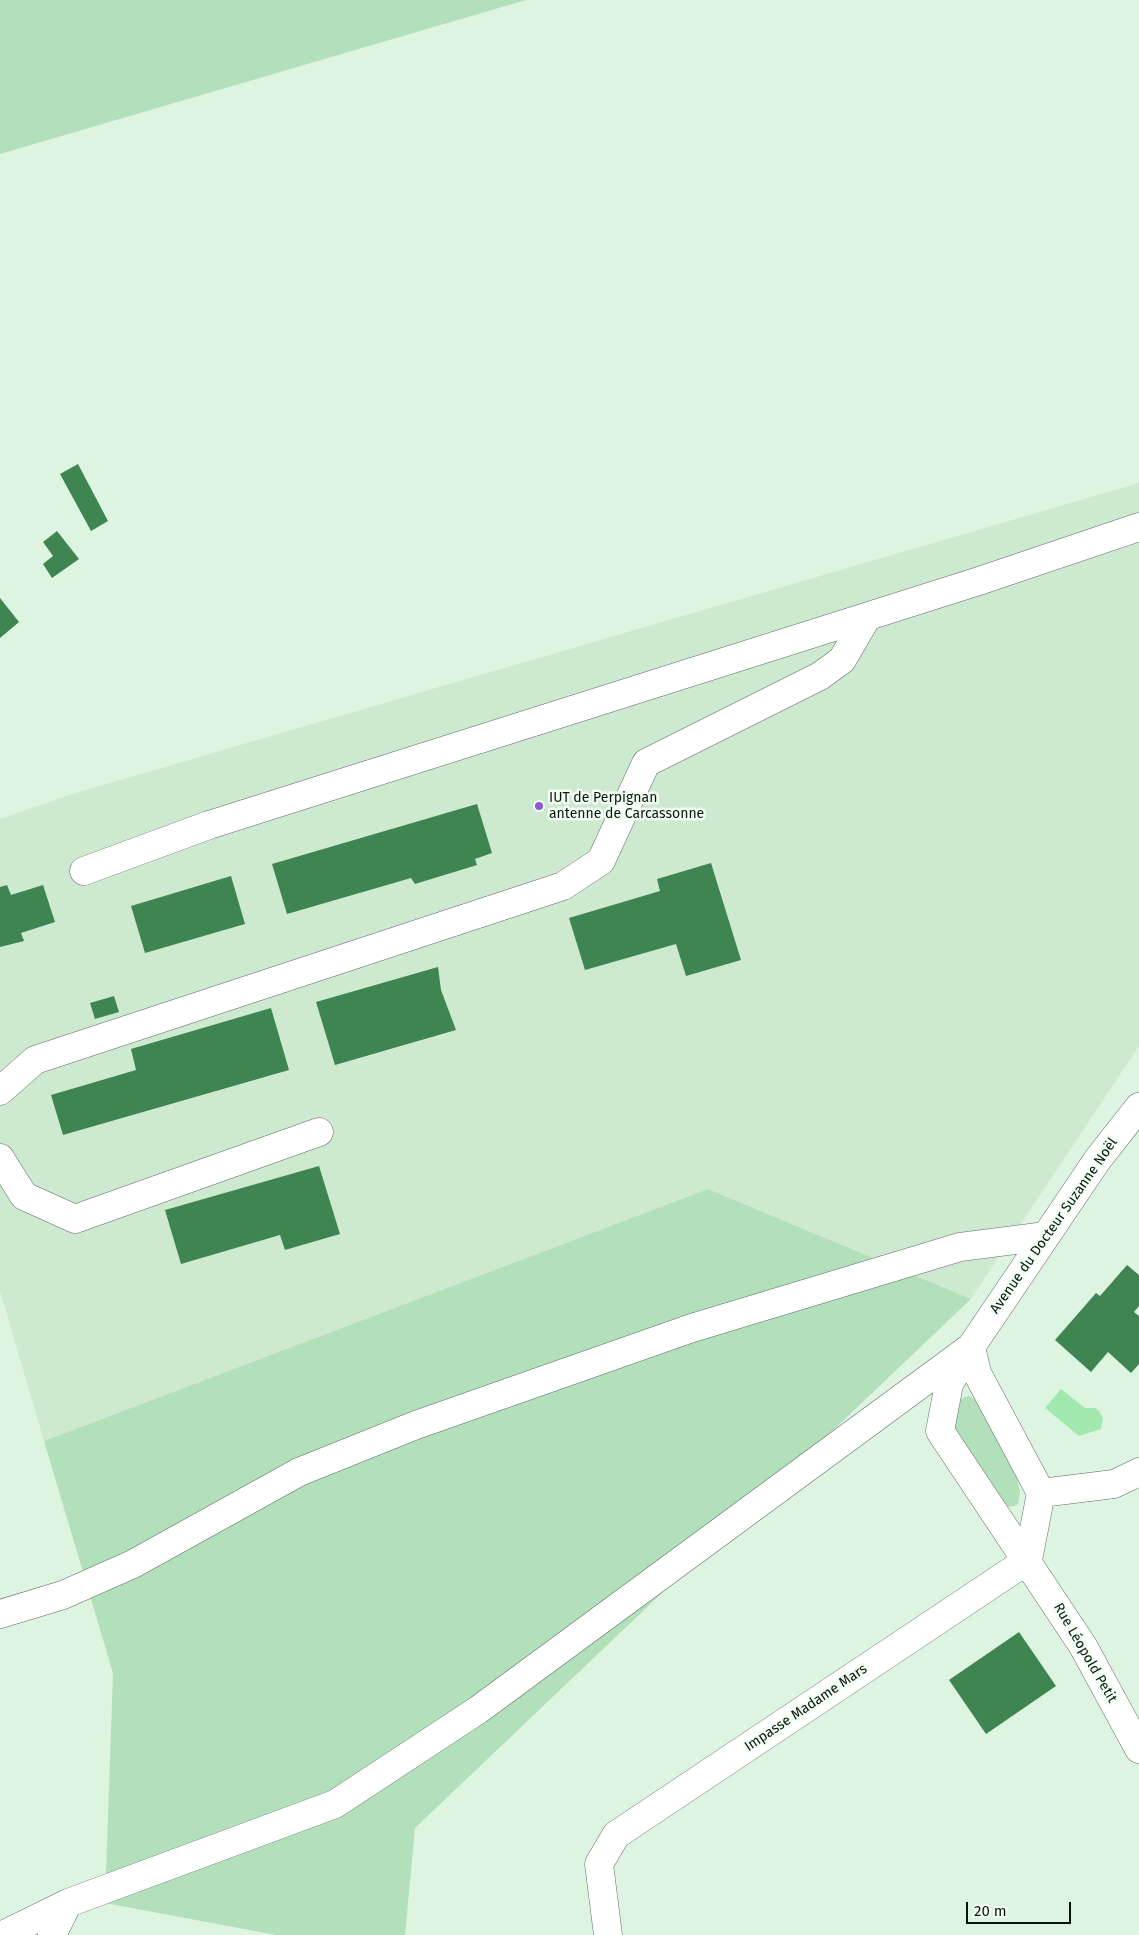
<!DOCTYPE html>
<meta charset="utf-8">
<style>
body{margin:0}
#map{position:relative;width:1139px;height:1935px;overflow:hidden;background:#ddf4e1;font-family:"Fira Sans",sans-serif}
canvas{display:block}
.scale{position:absolute;left:966px;top:1902px;width:105px;height:22px;box-sizing:border-box;border:2px solid #0c140e;border-top:0;padding-left:6px;font-size:15px;line-height:18px;white-space:nowrap;color:#0c140e;-webkit-text-stroke:4px #f1fff3;paint-order:stroke}
</style>
<div id="map">
<canvas width="1139" height="1935"></canvas>
<div class="scale">20 m</div>
</div>
<script>
const ctx = document.querySelector('canvas').getContext('2d');
ctx.lineJoin = 'round';
function paint(path, color) { ctx.fillStyle = color; ctx.fill(path, 'evenodd'); }
const shape = rows => new Path2D(rows.map(r => 'M' + r).join(''));
function stroke(path, color, width, dash) { ctx.strokeStyle = color; ctx.lineWidth = width; ctx.lineCap = dash ? 'butt' : 'round'; ctx.setLineDash(dash || []); ctx.stroke(path); }
function drawText(font, color, halo, rows, align = 'center') {
  ctx.font = font + ' "Fira Sans",sans-serif'; ctx.lineWidth = 5; ctx.setLineDash([]); ctx.textBaseline = 'middle'; ctx.strokeStyle = halo; ctx.fillStyle = color; for (const [text, x, y, turn = 0] of rows) {
    ctx.save(); ctx.translate(x, y); ctx.rotate((+turn || 0) * Math.PI / 180); ctx.textAlign = isNaN(turn) ? turn : align; if (halo) ctx.strokeText(text, 0, 0); ctx.fillText(text, 0, 0); ctx.restore();
  }
}
const built = shape([
 [1139,483,1139,1046,971,1299,708,1189,44,1441,0,1291,0,819,72,794]
]);
const green = shape([
 [0,0,526,0,0,154],
 [708,1189,971,1299,415,1828,405,1935,276,1935,105,1903,113,1673,44,1441],
 [969,1396,976,1400,1014,1465,1020,1492,1018,1504,1014,1506,1007,1507,952,1433,957,1404,962,1398]
]);
const water = shape([
 [1061,1389,1085,1408,1095,1408,1099,1411,1103,1418,1101,1429,1079,1436,1045,1408]
]);
const building = shape([
 [78,464,108,521,91,531,60,474],
 [57,531,79,559,52,578,43,564,53,556,43,542],
 [0,598,19,622,0,638],
 [477,804,492,853,475,859,477,865,415,884,411,878,287,914,272,864],
 [711,863,741,960,686,976,676,944,585,970,569,918,660,891,657,879],
 [231,876,245,924,145,953,131,906],
 [7,885,11,895,43,885,55,922,21,933,24,941,0,947,0,887],
 [438,967,441,990,456,1030,335,1065,316,1002],
 [114,996,119,1012,95,1019,90,1003],
 [271,1008,289,1070,63,1135,51,1095,136,1070,131,1049],
 [319,1166,340,1234,285,1250,280,1235,181,1264,165,1210],
 [1127,1265,1139,1275,1139,1306,1134,1312,1139,1316,1139,1364,1131,1373,1108,1352,1091,1372,1055,1340,1096,1293,1100,1296],
 [1019,1632,1056,1686,986,1734,949,1680]
]);
const minor = shape([
 [84,871,209,825,979,581,1139,527],
 [0,1091,35,1060,563,886,601,861,646,763,820,676,842,660,867,617],
 [1139,1107,1098,1159,971,1347,949,1384,940,1431,1083,1646,1139,1749],
 [0,1158,24,1196,75,1219,319,1132],
 [971,1347,977,1373,1041,1493],
 [1041,1493,1114,1484,1139,1472],
 [0,1614,63,1595,133,1564,299,1472,416,1425,692,1328,960,1247,1046,1236],
 [3,1935,68,1903],
 [52,1935,68,1903,335,1804,478,1710,971,1347],
 [608,1935,599,1864,616,1835,1028,1560,1041,1493]
]);
const markers = [
 [539,806,5,"#8c5ad3"]
];
const poiNames = [
 ["IUT de Perpignan",549,798],
 ["antenne de Carcassonne",549,814]
];
const streetNames = [
 ["Avenue du Docteur Suzanne Noël",1054,1226,-55],
 ["Rue Léopold Petit",1085,1653,60],
 ["Impasse Madame Mars",806,1708,-34]
];
paint(built, '#cdead1');
paint(green, '#b2e0ba');
paint(water, '#a1e9af');
paint(building, '#3f8551');
stroke(minor, '#5b6f5f', 29);
stroke(minor, '#fff', 28);
for (const [x, y, r, color] of markers) { const dot = new Path2D(); dot.arc(x, y, r, 0, 2 * Math.PI); ctx.fillStyle = color; ctx.fill(dot); stroke(dot, '#f1fff3', 2); }
drawText('14px', '#0c140e', '#f1fff3', poiNames, 'left');
drawText('14px', '#0c140e', '#f1fff3', streetNames);
</script>
